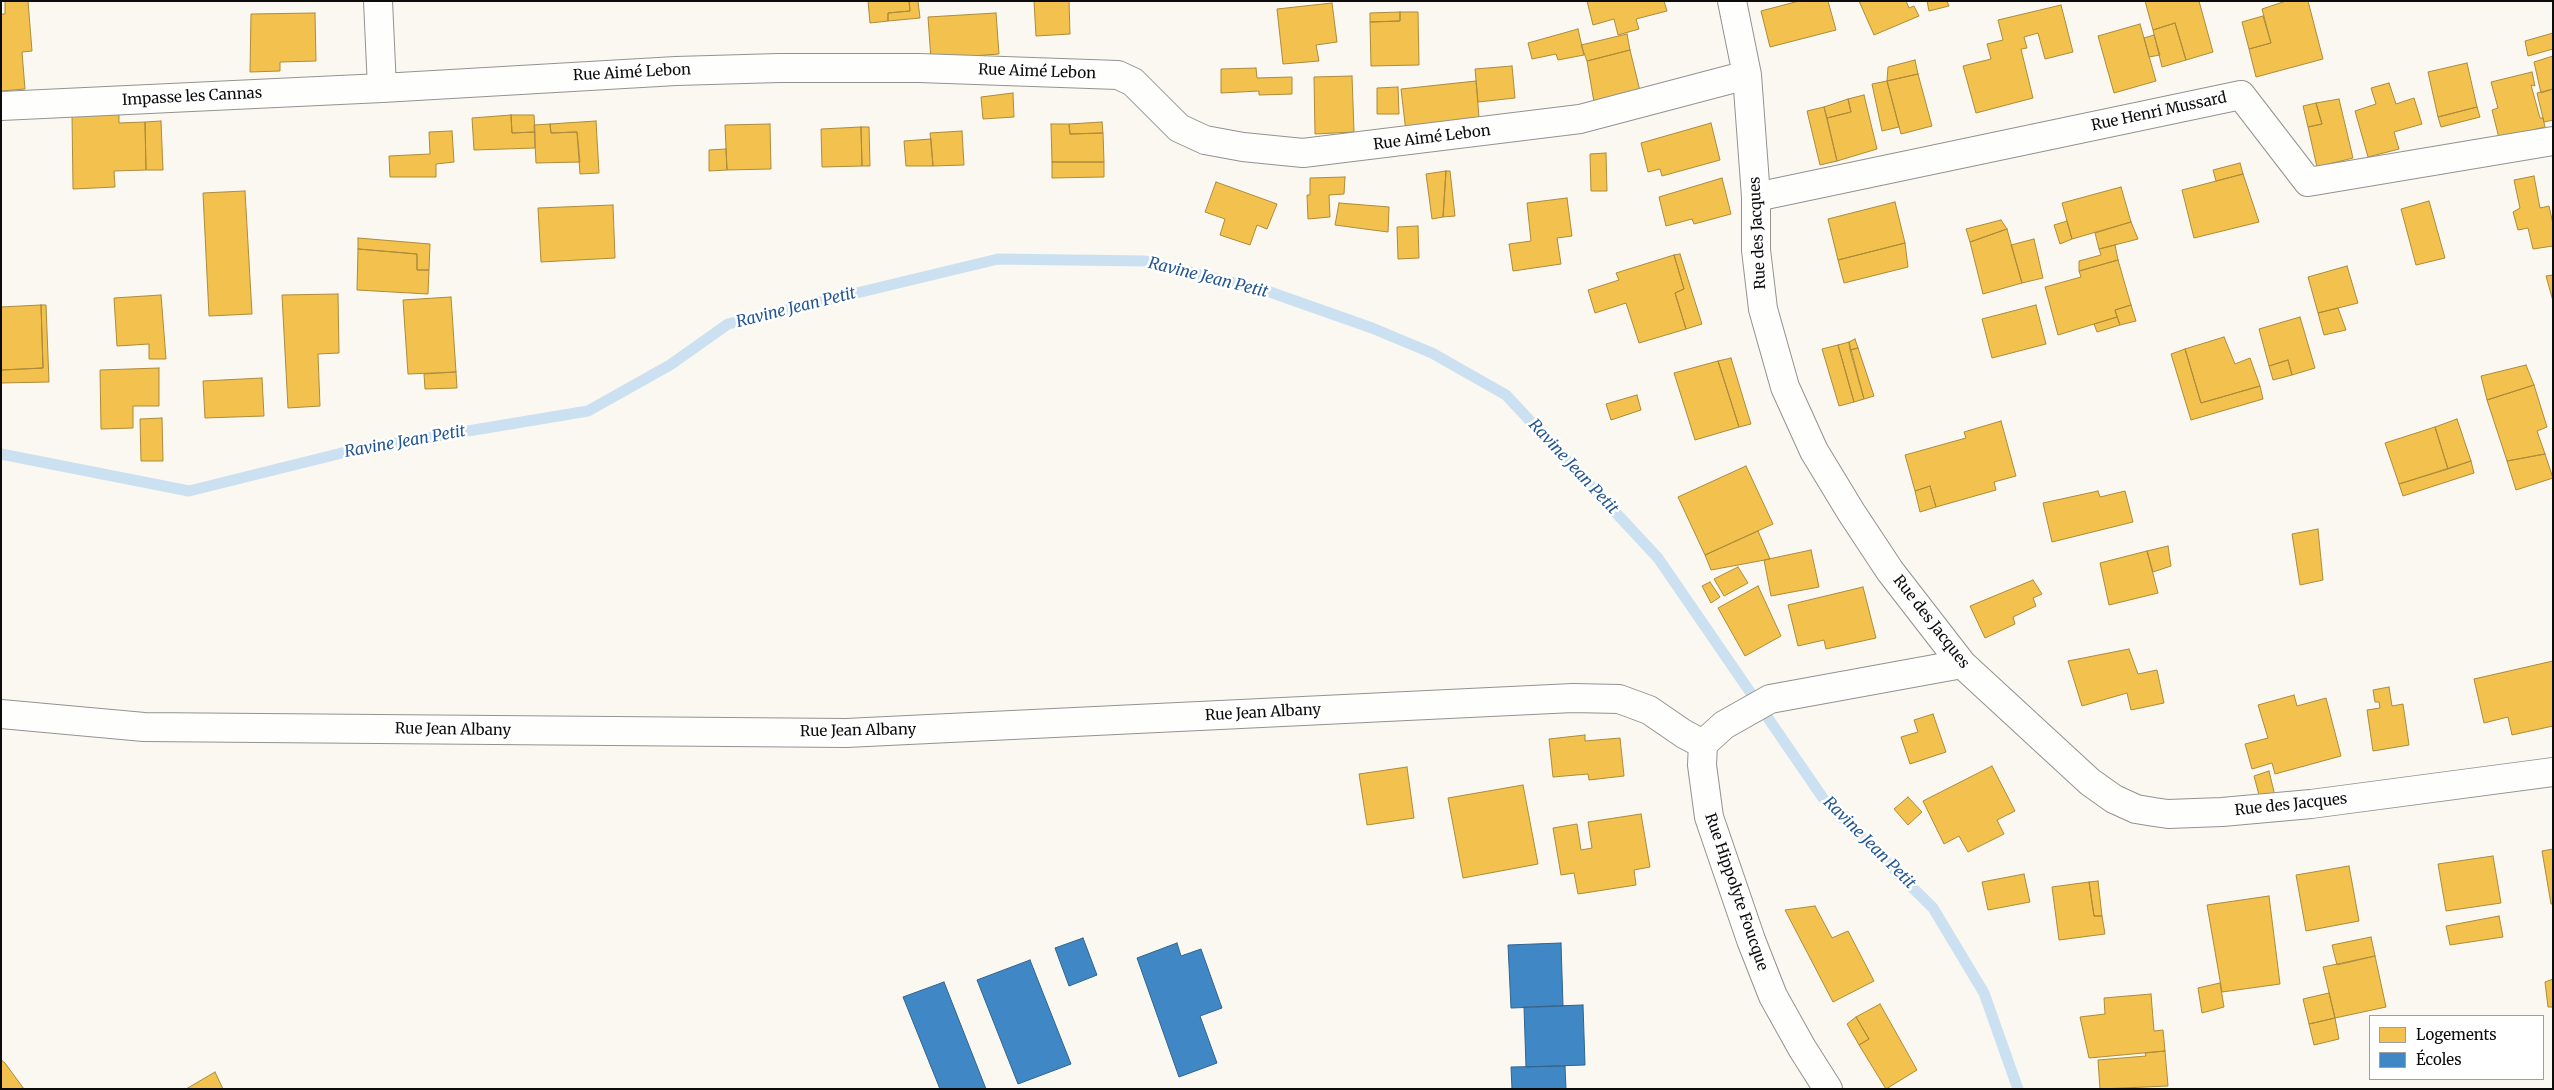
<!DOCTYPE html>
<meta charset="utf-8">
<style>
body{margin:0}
#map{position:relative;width:2554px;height:1090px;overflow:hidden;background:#faf8f0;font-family:Merriweather,serif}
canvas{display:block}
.frame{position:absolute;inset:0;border:2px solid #0c0c0c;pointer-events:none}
.legend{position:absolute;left:2369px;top:1015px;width:175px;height:65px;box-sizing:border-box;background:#fff;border:1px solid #9e9e9e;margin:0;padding:6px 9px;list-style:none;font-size:15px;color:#0c0c0c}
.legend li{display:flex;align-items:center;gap:10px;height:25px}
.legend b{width:25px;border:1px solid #9e9e9e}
</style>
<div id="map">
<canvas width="2554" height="1090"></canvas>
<div class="frame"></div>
<ul class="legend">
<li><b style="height:14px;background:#f2c14e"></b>Logements</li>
<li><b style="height:14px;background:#3f88c5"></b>Écoles</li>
</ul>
</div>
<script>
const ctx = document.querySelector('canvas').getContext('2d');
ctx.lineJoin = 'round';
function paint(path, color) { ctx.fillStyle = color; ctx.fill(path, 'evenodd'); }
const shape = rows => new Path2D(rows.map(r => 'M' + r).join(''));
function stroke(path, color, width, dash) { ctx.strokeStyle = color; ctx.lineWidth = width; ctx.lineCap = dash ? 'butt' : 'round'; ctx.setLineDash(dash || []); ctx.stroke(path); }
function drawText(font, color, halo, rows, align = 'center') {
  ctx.font = font + ' Merriweather,serif'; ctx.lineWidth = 5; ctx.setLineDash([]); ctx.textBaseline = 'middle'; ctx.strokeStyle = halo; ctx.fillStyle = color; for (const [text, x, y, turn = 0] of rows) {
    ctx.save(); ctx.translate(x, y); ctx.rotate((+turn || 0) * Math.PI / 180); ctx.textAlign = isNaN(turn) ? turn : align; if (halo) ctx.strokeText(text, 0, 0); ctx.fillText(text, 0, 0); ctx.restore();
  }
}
const homes = shape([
 [5,1,28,1,32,51,22,52,25,89,1,91,1,14,5,14,5,1],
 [868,1,909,1,910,11,888,13,888,21,870,23,868,1],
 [909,1,918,1,920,18,888,21,888,13,910,11,909,1],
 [1034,1,1069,1,1070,34,1036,36,1034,1],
 [1587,1,1664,1,1667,11,1636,19,1639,29,1618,35,1614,19,1593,25,1587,1],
 [1799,1,1828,1,1836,30,1770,47,1761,11,1799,1],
 [1859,1,1906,1,1909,8,1914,6,1919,16,1874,35,1859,1],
 [1927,1,1947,1,1949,6,1929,11,1927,1],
 [2145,1,2199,1,2213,52,2186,60,2175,23,2153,30,2145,1],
 [2286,1,2308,1,2323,59,2256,77,2249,49,2271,43,2262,9,2286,1],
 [1332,3,1337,42,1316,45,1319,61,1283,64,1277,9,1332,3],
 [2061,5,2073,52,2045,59,2038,33,2024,37,2027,48,2021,49,2033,98,1976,113,1963,66,1991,59,1987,44,2003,40,1998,20,2061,5],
 [1400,12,1400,21,1370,22,1370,13,1400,12],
 [1400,12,1418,12,1419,65,1371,66,1370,22,1400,21,1400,12],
 [315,13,316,61,280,62,280,71,250,72,251,14,315,13],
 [996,13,999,54,931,59,928,17,996,13],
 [2263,16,2271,43,2249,49,2242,22,2263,16],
 [2175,23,2186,60,2162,67,2153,30,2175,23],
 [2140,24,2156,81,2114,93,2098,36,2140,24],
 [1578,29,1584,55,1558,60,1556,54,1532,59,1528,43,1578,29],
 [2553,33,2553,49,2528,56,2525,41,2553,33],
 [1627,34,1630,50,1587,61,1581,45,1627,34],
 [2154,35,2160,55,2149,57,2144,38,2154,35],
 [1630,50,1640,91,1594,102,1587,61,1630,50],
 [2553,56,2553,89,2541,93,2534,62,2553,56],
 [1915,60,1918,74,1887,81,1888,67,1915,60],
 [2467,63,2477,107,2438,117,2428,72,2467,63],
 [1512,66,1515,98,1478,102,1475,69,1512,66],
 [1256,68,1257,78,1292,77,1292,94,1259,95,1259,91,1221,93,1221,69,1256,68],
 [2532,72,2535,86,2531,85,2540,118,2543,118,2545,127,2499,138,2492,110,2498,108,2491,82,2532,72],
 [1918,74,1932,126,1901,134,1887,81,1918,74],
 [1352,76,1354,132,1315,134,1314,77,1352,76],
 [1476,81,1479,117,1467,131,1406,132,1401,89,1476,81],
 [1887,81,1899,127,1882,131,1872,84,1887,81],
 [2389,83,2396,104,2414,98,2422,124,2394,132,2399,149,2368,157,2355,111,2376,104,2371,88,2389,83],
 [1398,87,1399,114,1377,114,1377,88,1398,87],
 [2553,89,2553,120,2544,122,2537,93,2553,89],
 [1013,93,1014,117,983,119,981,97,1013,93],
 [1864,95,1877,149,1837,161,1827,118,1851,112,1848,99,1864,95],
 [1848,99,1851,112,1827,118,1824,107,1848,99],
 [2339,99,2353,158,2317,167,2308,127,2322,124,2316,103,2339,99],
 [2316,103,2322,124,2308,127,2303,106,2316,103],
 [1824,107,1837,161,1820,165,1807,111,1824,107],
 [2477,107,2480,117,2441,127,2438,117,2477,107],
 [72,113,119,113,119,123,145,122,146,170,114,171,115,187,73,189,72,113],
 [511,115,534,115,535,132,512,133,511,115],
 [511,115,512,133,535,132,535,148,474,150,472,118,511,115],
 [161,121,163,170,146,170,145,122,161,121],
 [596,121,599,173,580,174,577,132,551,133,550,124,596,121],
 [1102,122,1103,133,1070,134,1069,124,1102,122],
 [1711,123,1720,160,1662,176,1660,169,1648,172,1641,143,1711,123],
 [550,124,551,133,577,132,580,162,536,163,534,125,550,124],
 [770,124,771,169,727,170,725,125,770,124],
 [1051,124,1069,124,1070,134,1103,133,1104,162,1052,162,1051,124],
 [861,127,869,127,870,166,862,166,861,127],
 [861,127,862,166,822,167,821,129,861,127],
 [452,131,454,162,436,164,436,177,390,177,389,156,430,154,429,132,452,131],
 [962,131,964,165,933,166,930,133,962,131],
 [931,139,933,166,906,166,904,141,931,139],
 [726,149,727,170,709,171,709,150,726,149],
 [1606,153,1607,191,1591,191,1590,154,1606,153],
 [1052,162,1104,162,1104,177,1052,178,1052,162],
 [2240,163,2243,174,2216,181,2213,170,2240,163],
 [1446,171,1443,217,1432,219,1426,174,1446,171],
 [1446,171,1450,171,1455,216,1443,217,1446,171],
 [2243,174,2259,222,2194,238,2182,190,2243,174],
 [2534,176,2540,208,2549,206,2553,224,2553,246,2533,249,2528,228,2518,230,2513,212,2520,208,2514,180,2534,176],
 [1345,177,1344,194,1329,195,1330,217,1308,219,1307,195,1310,195,1310,178,1345,177],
 [1722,178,1731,214,1694,224,1692,219,1666,226,1659,197,1722,178],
 [1216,182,1277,204,1267,229,1257,225,1250,245,1220,235,1225,219,1205,212,1216,182],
 [2121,187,2131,222,2072,239,2062,203,2121,187],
 [245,191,252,314,209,316,203,193,245,191],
 [1567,198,1572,236,1557,238,1561,264,1513,271,1509,244,1531,241,1527,203,1567,198],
 [2429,201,2445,258,2416,265,2401,209,2429,201],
 [1895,202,1905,243,1838,260,1828,219,1895,202],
 [1339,203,1389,207,1388,232,1335,225,1339,203],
 [613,205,615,258,541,262,538,208,613,205],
 [2001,220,2007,229,1970,242,1966,229,2001,220],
 [2067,221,2072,239,2060,244,2054,225,2067,221],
 [2131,222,2138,239,2099,249,2095,233,2131,222],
 [1418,226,1419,258,1398,259,1397,227,1418,226],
 [2007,229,2022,283,1983,294,1970,242,2007,229],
 [358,238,430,244,429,270,417,270,417,254,358,249,358,238],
 [2034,239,2043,278,2022,283,2011,245,2034,239],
 [1905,243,1908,267,1844,283,1838,260,1905,243],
 [2115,245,2118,260,2079,271,2079,261,2101,255,2099,249,2115,245],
 [358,249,417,254,417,270,429,270,428,294,357,290,358,249],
 [1680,254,1702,324,1686,329,1675,293,1684,289,1674,255,1680,254],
 [1674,255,1684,289,1675,293,1686,329,1639,343,1626,303,1595,313,1588,290,1619,280,1616,273,1674,255],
 [2118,260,2131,305,2115,310,2117,317,2058,335,2045,287,2081,277,2079,271,2118,260],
 [2347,266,2358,303,2318,313,2308,277,2347,266],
 [2553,275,2553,301,2546,276,2553,275],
 [338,294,339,353,318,354,320,406,288,408,282,295,338,294],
 [161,295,166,359,149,359,149,344,117,346,114,298,161,295],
 [451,297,456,372,408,374,403,300,451,297],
 [41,305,43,368,1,370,1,307,41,305],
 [41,305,46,305,49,382,1,383,1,370,43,368,41,305],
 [2036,305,2046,344,1992,358,1982,319,2036,305],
 [2131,305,2136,321,2120,325,2115,310,2131,305],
 [2338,308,2346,330,2324,335,2318,313,2338,308],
 [2117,317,2120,325,2097,332,2094,324,2117,317],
 [2300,317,2315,368,2292,375,2288,360,2269,366,2259,329,2300,317],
 [2224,337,2235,364,2250,358,2260,386,2201,403,2185,349,2224,337],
 [1855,339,1858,348,1850,350,1849,342,1855,339],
 [1849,342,1864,399,1854,402,1838,345,1849,342],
 [1838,345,1854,402,1839,406,1822,349,1838,345],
 [1858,348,1874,396,1864,399,1850,350,1858,348],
 [2185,349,2201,403,2260,386,2263,399,2191,420,2171,354,2185,349],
 [1731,358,1751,424,1739,427,1718,361,1731,358],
 [2288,360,2292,375,2273,380,2269,366,2288,360],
 [1718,361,1739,427,1695,440,1674,373,1718,361],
 [2526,365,2534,385,2487,400,2481,376,2526,365],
 [159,368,159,406,133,406,133,428,101,429,100,370,159,368],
 [456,372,457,388,425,389,424,374,456,372],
 [262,378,264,416,205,418,203,381,262,378],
 [2534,385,2547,427,2537,431,2545,454,2507,461,2487,400,2534,385],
 [1637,395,1641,410,1611,420,1606,404,1637,395],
 [162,418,163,461,141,461,140,419,162,418],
 [2457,419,2471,461,2448,469,2435,427,2457,419],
 [2001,421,2016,476,1994,482,1996,490,1936,507,1930,486,1915,491,1905,455,1966,438,1964,432,2001,421],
 [2435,427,2448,469,2399,484,2385,443,2435,427],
 [2545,454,2553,478,2516,490,2507,461,2545,454],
 [2471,461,2474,473,2403,496,2399,484,2471,461],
 [1746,466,1773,524,1705,555,1678,497,1746,466],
 [1930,486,1936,507,1920,512,1915,491,1930,486],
 [2098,491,2100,497,2125,491,2133,522,2052,542,2043,503,2098,491],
 [2318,529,2323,580,2300,585,2292,534,2318,529],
 [1758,531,1770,559,1711,570,1705,555,1758,531],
 [2168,546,2171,566,2153,572,2147,551,2168,546],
 [1811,550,1819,587,1771,596,1764,560,1811,550],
 [2147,551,2158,593,2109,605,2100,563,2147,551],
 [1738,567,1748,583,1724,596,1714,579,1738,567],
 [2033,580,2042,594,2033,598,2036,606,2013,617,2015,624,1985,638,1970,606,2033,580],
 [1710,582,1720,597,1711,603,1702,586,1710,582],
 [1758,586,1781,636,1745,656,1718,608,1758,586],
 [1863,587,1876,638,1826,649,1824,640,1798,646,1788,605,1863,587],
 [2129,649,2138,674,2157,670,2164,703,2131,710,2127,693,2082,706,2068,661,2129,649],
 [2553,661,2553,726,2512,735,2508,717,2484,723,2474,679,2553,661],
 [2389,687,2392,706,2403,704,2409,745,2373,751,2367,710,2380,708,2379,702,2375,702,2373,690,2389,687],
 [2294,695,2297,706,2326,698,2341,756,2275,774,2272,763,2252,769,2245,744,2268,738,2258,705,2294,695],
 [1933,714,1946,752,1910,764,1901,737,1918,732,1914,720,1933,714],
 [1585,735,1585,741,1620,738,1624,776,1589,780,1588,774,1553,777,1549,739,1585,735],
 [1992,766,2015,811,1997,820,2004,834,1968,852,1959,836,1944,844,1923,801,1992,766],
 [1407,767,1414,818,1367,825,1359,774,1407,767],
 [2269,771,2275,796,2260,799,2254,776,2269,771],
 [1523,785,1538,864,1463,878,1448,798,1523,785],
 [1908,797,1922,812,1908,825,1894,809,1908,797],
 [1641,814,1650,867,1634,870,1636,885,1578,894,1574,873,1561,875,1553,828,1577,824,1581,850,1592,848,1588,822,1641,814],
 [2553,849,2553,904,2551,904,2542,851,2553,849],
 [2493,856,2501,903,2446,911,2438,864,2493,856],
 [2349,866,2359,921,2306,931,2296,875,2349,866],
 [2024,874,2030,902,1988,910,1982,882,2024,874],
 [2098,881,2102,916,2094,916,2089,882,2098,881],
 [2089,882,2094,916,2102,916,2105,934,2059,940,2052,887,2089,882],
 [2269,896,2280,984,2222,992,2207,905,2269,896],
 [1815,906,1832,938,1848,931,1874,981,1833,1002,1785,910,1815,906],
 [2499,916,2503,937,2450,945,2446,926,2499,916],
 [2371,937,2375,956,2337,965,2332,945,2371,937],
 [2375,956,2386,1007,2335,1018,2323,967,2375,956],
 [2553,979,2553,1007,2548,1007,2545,982,2553,979],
 [2220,983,2224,1007,2202,1013,2198,988,2220,983],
 [2329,993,2335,1018,2309,1024,2303,999,2329,993],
 [2151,994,2154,1031,2163,1030,2165,1051,2089,1058,2080,1017,2105,1014,2104,998,2151,994],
 [1880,1004,1917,1070,1886,1089,1859,1045,1869,1039,1856,1017,1880,1004],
 [1856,1017,1869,1039,1859,1045,1847,1024,1856,1017],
 [2335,1018,2339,1039,2314,1045,2309,1024,2335,1018],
 [2165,1051,2168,1086,2100,1089,2098,1060,2146,1056,2145,1053,2165,1051],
 [1,1060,5,1063,24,1089,1,1089,1,1060],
 [215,1072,223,1089,186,1089,215,1072]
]);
const schools = shape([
 [1083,938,1097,975,1069,986,1055,948,1083,938],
 [1177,943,1181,956,1201,949,1222,1008,1200,1016,1217,1063,1179,1077,1137,958,1177,943],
 [1561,943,1563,1006,1511,1008,1508,945,1561,943],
 [1030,960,1071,1064,1018,1084,977,980,1030,960],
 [944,982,986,1089,940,1089,903,997,944,982],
 [1583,1005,1585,1065,1526,1067,1524,1007,1583,1005],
 [1565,1066,1566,1089,1512,1089,1511,1067,1565,1066]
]);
const stream = shape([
 [1,454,189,491,354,450,588,411,670,365,728,324,998,259,1145,261,1267,291,1372,328,1432,353,1506,395,1658,558,1825,801,1933,908,1984,993,2018,1089]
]);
const minor = shape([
 [378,1,382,88,676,71,779,68,919,68,1118,75,1133,82,1179,128,1205,140,1243,147,1303,153,1580,119,1747,75],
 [1732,1,1747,75,1756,197,1756,250,1763,309,1785,387,1814,451,1851,512,1890,571,1962,664,2090,782,2114,799,2136,809,2154,812,2168,814,2222,812,2311,804,2553,772],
 [1,106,382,88],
 [1756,197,2241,95,2308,182,2553,141],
 [1,714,144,727,846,733,1573,698,1619,699,1649,710,1684,734,1703,744],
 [1828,1089,1802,1048,1773,996,1751,940,1709,817,1702,765,1703,744,1724,725,1770,699,1962,664]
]);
const streetNames = [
 ["Rue Aimé Lebon",1037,72,2],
 ["Rue Aimé Lebon",632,73,-3],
 ["Impasse les Cannas",192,97,-3],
 ["Rue Henri Mussard",2159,112,-12],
 ["Rue Aimé Lebon",1432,138,-7],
 ["Rue des Jacques",1758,233,-93],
 ["Rue des Jacques",1931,622,52],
 ["Rue Jean Albany",1263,713,-3],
 ["Rue Jean Albany",453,730,1],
 ["Rue Jean Albany",858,731,-1],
 ["Rue des Jacques",2291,805,-6],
 ["Rue Hippolyte Foucque",1736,892,71]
];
const waterNames = [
 ["Ravine Jean Petit",1208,278,14],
 ["Ravine Jean Petit",796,308,-14],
 ["Ravine Jean Petit",405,442,-10],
 ["Ravine Jean Petit",1573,467,47],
 ["Ravine Jean Petit",1869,843,45]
];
paint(homes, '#f2c14e');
stroke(homes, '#ad8b3a', 1);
paint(schools, '#3f88c5');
stroke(schools, '#30638e', 1);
stroke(stream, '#cbe0f0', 11);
stroke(minor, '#93928f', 30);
stroke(minor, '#fefefd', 28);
drawText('15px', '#0c0c0c', '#fff', streetNames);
drawText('italic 16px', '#225692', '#fff', waterNames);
</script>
